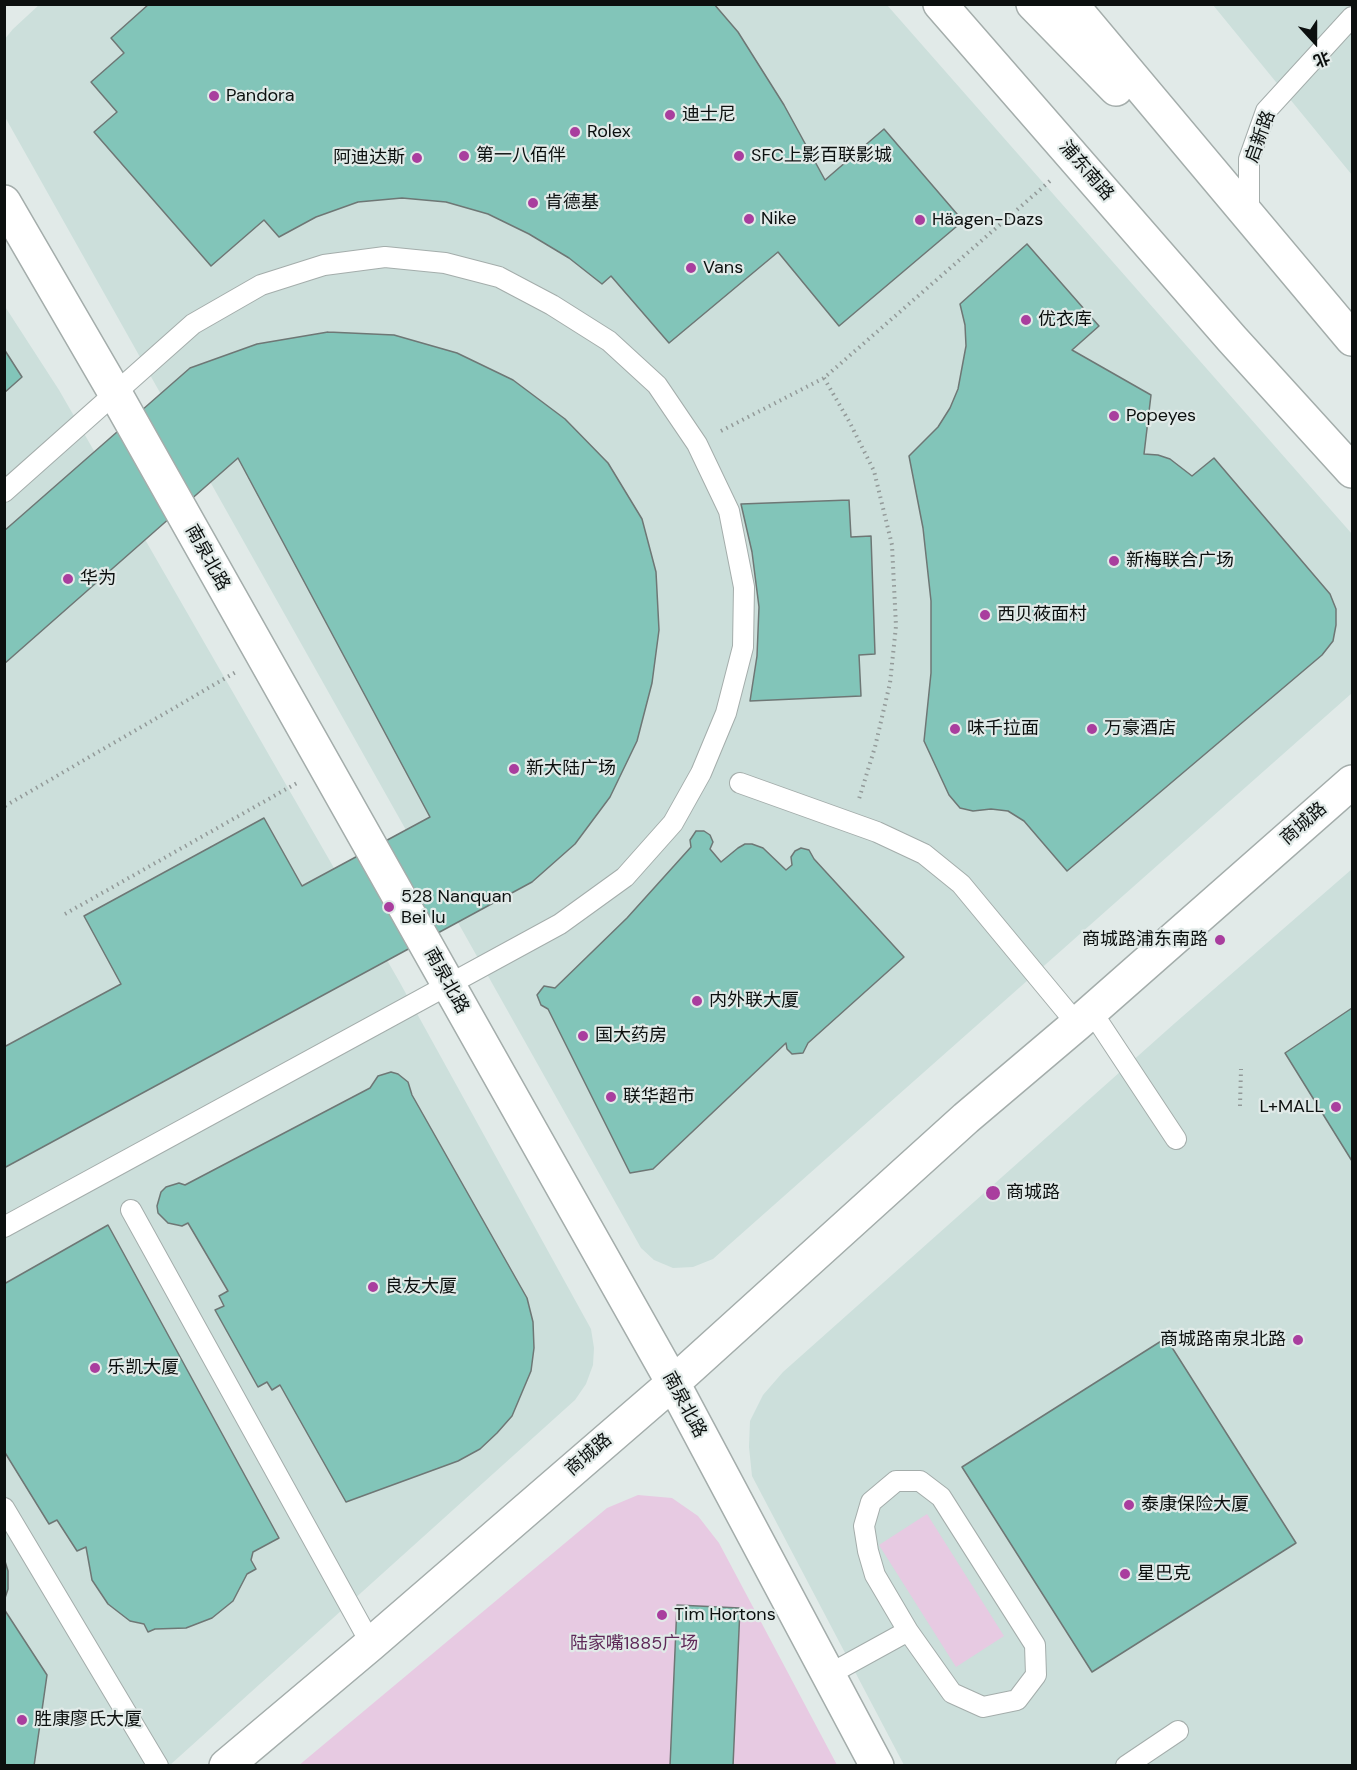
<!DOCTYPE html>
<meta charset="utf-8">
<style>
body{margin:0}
#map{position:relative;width:1357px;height:1770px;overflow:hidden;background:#e1eae8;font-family:"DM Sans","Noto Sans SC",sans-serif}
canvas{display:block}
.frame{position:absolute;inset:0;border:6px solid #0c100f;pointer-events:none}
.north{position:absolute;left:1285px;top:12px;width:60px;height:60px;-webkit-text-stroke:4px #e1eae8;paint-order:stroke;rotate:159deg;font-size:16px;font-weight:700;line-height:24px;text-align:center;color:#0c100f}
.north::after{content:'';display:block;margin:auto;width:21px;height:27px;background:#0c100f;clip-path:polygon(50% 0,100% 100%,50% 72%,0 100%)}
</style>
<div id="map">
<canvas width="1357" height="1770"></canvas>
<div class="frame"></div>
<div class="north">北</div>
</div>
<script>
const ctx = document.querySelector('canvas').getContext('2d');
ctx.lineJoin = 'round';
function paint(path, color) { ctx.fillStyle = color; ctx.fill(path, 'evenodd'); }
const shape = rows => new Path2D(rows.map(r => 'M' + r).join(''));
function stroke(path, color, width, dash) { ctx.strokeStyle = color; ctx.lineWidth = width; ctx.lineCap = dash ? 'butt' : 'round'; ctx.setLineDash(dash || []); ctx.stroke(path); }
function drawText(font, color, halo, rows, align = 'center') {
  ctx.font = font + ' "DM Sans","Noto Sans SC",sans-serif'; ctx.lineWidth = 4.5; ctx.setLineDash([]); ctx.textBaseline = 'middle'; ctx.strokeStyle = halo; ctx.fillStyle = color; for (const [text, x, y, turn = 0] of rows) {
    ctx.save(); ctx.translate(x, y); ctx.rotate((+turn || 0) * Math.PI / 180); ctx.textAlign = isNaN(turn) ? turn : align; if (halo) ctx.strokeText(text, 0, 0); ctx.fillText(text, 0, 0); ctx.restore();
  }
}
const built = shape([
 [40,4,887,5,1352,534,1352,693,713,1259,693,1267,673,1268,654,1260,641,1248,5,117,4,40,13,29],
 [1213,5,1352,5,1352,175],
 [4,305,59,390,399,981,591,1329,594,1348,593,1365,586,1384,575,1400,170,1765,5,1765],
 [1352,869,1352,1765,904,1765,752,1476,749,1447,750,1421,763,1395,783,1372,1175,1023]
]);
const green = shape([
 [638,1495,672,1498,698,1516,719,1543,837,1765,298,1766,607,1508],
 [927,1514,1004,1636,956,1667,879,1545]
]);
const building = shape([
 [149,4,714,4,738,32,784,105,825,180,884,129,963,221,839,326,778,252,669,343,611,276,602,284,569,258,529,234,488,214,446,202,402,198,358,202,316,217,279,237,264,220,211,266,94,132,117,112,91,82,124,53,111,38,149,4],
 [1027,244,1099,326,1072,350,1151,395,1144,454,1158,455,1170,459,1192,476,1214,458,1330,594,1336,609,1336,625,1333,641,1322,655,1067,871,1024,821,1008,811,991,809,973,811,960,808,949,795,924,741,931,673,931,601,923,528,909,456,938,427,950,408,958,389,966,346,965,325,960,304,1027,244],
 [328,332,394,335,457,353,513,380,565,419,608,463,642,519,656,572,659,630,652,683,637,741,610,797,575,844,532,882,4,1168,4,1047,121,984,84,916,264,818,302,886,430,817,238,458,4,664,4,531,190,368,257,344,328,332],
 [4,349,22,377,4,393,4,349],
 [849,500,851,537,871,536,875,654,859,655,861,696,750,701,757,656,759,607,752,552,741,504,849,500],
 [696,831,704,831,710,835,713,842,710,849,721,862,738,848,745,844,752,844,763,848,786,870,792,865,791,857,795,851,801,848,809,850,814,859,904,957,808,1043,803,1053,792,1054,787,1049,786,1043,653,1169,630,1173,548,1009,541,1005,537,995,544,986,555,988,627,918,691,847,690,840,696,831],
 [1352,1008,1352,1161,1285,1053,1352,1008],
 [391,1072,398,1074,408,1082,412,1095,527,1298,533,1322,534,1348,531,1371,512,1416,497,1433,480,1449,458,1461,346,1502,280,1385,272,1390,267,1382,258,1387,215,1310,224,1306,219,1296,228,1291,188,1223,182,1226,168,1223,158,1213,157,1206,161,1192,166,1187,179,1183,185,1185,370,1088,378,1076,391,1072],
 [108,1225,279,1538,253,1552,251,1560,256,1569,247,1574,233,1601,212,1618,186,1628,155,1629,148,1632,144,1624,130,1621,108,1604,92,1580,86,1547,77,1551,57,1520,49,1524,4,1451,4,1284,108,1225],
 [1166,1338,1296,1543,1092,1672,962,1467,1166,1338],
 [4,1558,8,1571,8,1589,4,1601,4,1558],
 [677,1605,740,1608,733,1766,670,1766,677,1605],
 [4,1609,47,1675,34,1766,4,1766,4,1609]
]);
const path = shape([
 [824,378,850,423,874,471,892,545,896,626,890,683,875,747,859,799],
 [721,431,824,378,1050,181],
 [5,806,236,672],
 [65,914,297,783],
 [1240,1106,1241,1069]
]);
const service = shape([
 [1249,216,1249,159,1266,111,1352,17],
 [4,492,193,324,261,285,324,265,385,257,445,263,499,277,552,305,609,341,657,385,697,444,729,511,744,587,743,647,726,713,701,773,673,823,625,877,560,924,4,1227],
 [740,783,877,832,924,854,961,884,1077,1024],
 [1092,1012,1176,1139],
 [131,1210,371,1644],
 [896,1481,920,1481,941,1497,1035,1645,1036,1675,1017,1700,983,1707,952,1693,908,1631,875,1575,868,1551,864,1526,871,1502,896,1481],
 [4,1508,158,1766],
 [828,1675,908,1631],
 [1126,1766,1178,1731]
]);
const tertiary = shape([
 [4,202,115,393,673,1383,877,1766],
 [226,1766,371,1644,673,1383,966,1118,1077,1024,1352,782]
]);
const primary = shape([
 [940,4,1232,339,1352,471],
 [1033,4,1116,89],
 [1071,4,1352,339]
]);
const markers = [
 [214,96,6,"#a93e9e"],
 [670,115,6,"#a93e9e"],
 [575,132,6,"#a93e9e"],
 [464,156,6,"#a93e9e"],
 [739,156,6,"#a93e9e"],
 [417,158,6,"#a93e9e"],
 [533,203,6,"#a93e9e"],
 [749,219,6,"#a93e9e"],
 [920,220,6,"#a93e9e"],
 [691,268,6,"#a93e9e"],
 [1026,320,6,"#a93e9e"],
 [1114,416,6,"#a93e9e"],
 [1114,561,6,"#a93e9e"],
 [68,579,6,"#a93e9e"],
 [985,615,6,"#a93e9e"],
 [955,729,6,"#a93e9e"],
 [1092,729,6,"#a93e9e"],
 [514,769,6,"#a93e9e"],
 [389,907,6,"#a93e9e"],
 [1220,940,6,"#a93e9e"],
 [697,1001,6,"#a93e9e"],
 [583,1036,6,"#a93e9e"],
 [611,1097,6,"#a93e9e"],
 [1336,1107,6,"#a93e9e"],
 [993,1193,8,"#a93e9e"],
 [373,1287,6,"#a93e9e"],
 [1298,1340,6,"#a93e9e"],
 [95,1368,6,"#a93e9e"],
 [1129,1505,6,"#a93e9e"],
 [1125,1574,6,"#a93e9e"],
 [662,1615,6,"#a93e9e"],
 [22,1720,6,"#a93e9e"]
];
const poiNames = [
 ["Pandora",226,96],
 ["迪士尼",682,115],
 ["Rolex",587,132],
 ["第一八佰伴",476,156],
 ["SFC上影百联影城",751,156],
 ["阿迪达斯",405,158,"right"],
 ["肯德基",545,203],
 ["Nike",761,219],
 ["Häagen-Dazs",932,220],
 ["Vans",703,268],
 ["优衣库",1038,320],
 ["Popeyes",1126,416],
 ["新梅联合广场",1126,561],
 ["华为",80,579],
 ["西贝莜面村",997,615],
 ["味千拉面",967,729],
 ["万豪酒店",1104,729],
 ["新大陆广场",526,769],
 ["528 Nanquan",401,897],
 ["Bei lu",401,918],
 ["商城路浦东南路",1208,940,"right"],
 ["内外联大厦",709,1001],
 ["国大药房",595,1036],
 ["联华超市",623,1097],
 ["L+MALL",1324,1107,"right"],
 ["商城路",1006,1193],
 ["良友大厦",385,1287],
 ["商城路南泉北路",1286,1340,"right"],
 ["乐凯大厦",107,1368],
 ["泰康保险大厦",1141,1505],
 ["星巴克",1137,1574],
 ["Tim Hortons",674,1615],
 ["胜康廖氏大厦",34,1720]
];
const streetNames = [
 ["启新路",1261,137,-70],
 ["浦东南路",1086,171,49],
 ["南泉北路",207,558,61],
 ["商城路",1304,824,-41],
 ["南泉北路",446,981,61],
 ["南泉北路",684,1405,62],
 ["商城路",589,1455,-41]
];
const parkNames = [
 ["陆家嘴1885广场",634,1644]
];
paint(built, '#ccdfdb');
paint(green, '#e7cae2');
paint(building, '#82c5b9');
stroke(building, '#6e7775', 1.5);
stroke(service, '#a4adab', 22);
stroke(tertiary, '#a4adab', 36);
stroke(primary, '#a4adab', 36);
stroke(path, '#939a99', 4, [1.5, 4.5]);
stroke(service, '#fff', 20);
stroke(tertiary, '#fff', 33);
stroke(primary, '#fff', 33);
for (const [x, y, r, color] of markers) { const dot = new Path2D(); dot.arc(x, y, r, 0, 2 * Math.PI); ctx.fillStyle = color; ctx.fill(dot); stroke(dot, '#e1eae8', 2); }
drawText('18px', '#0c100f', '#e1eae8', poiNames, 'left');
drawText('18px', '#0c100f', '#e1eae8', streetNames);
drawText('18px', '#5f2a59', '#e1eae8', parkNames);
</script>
